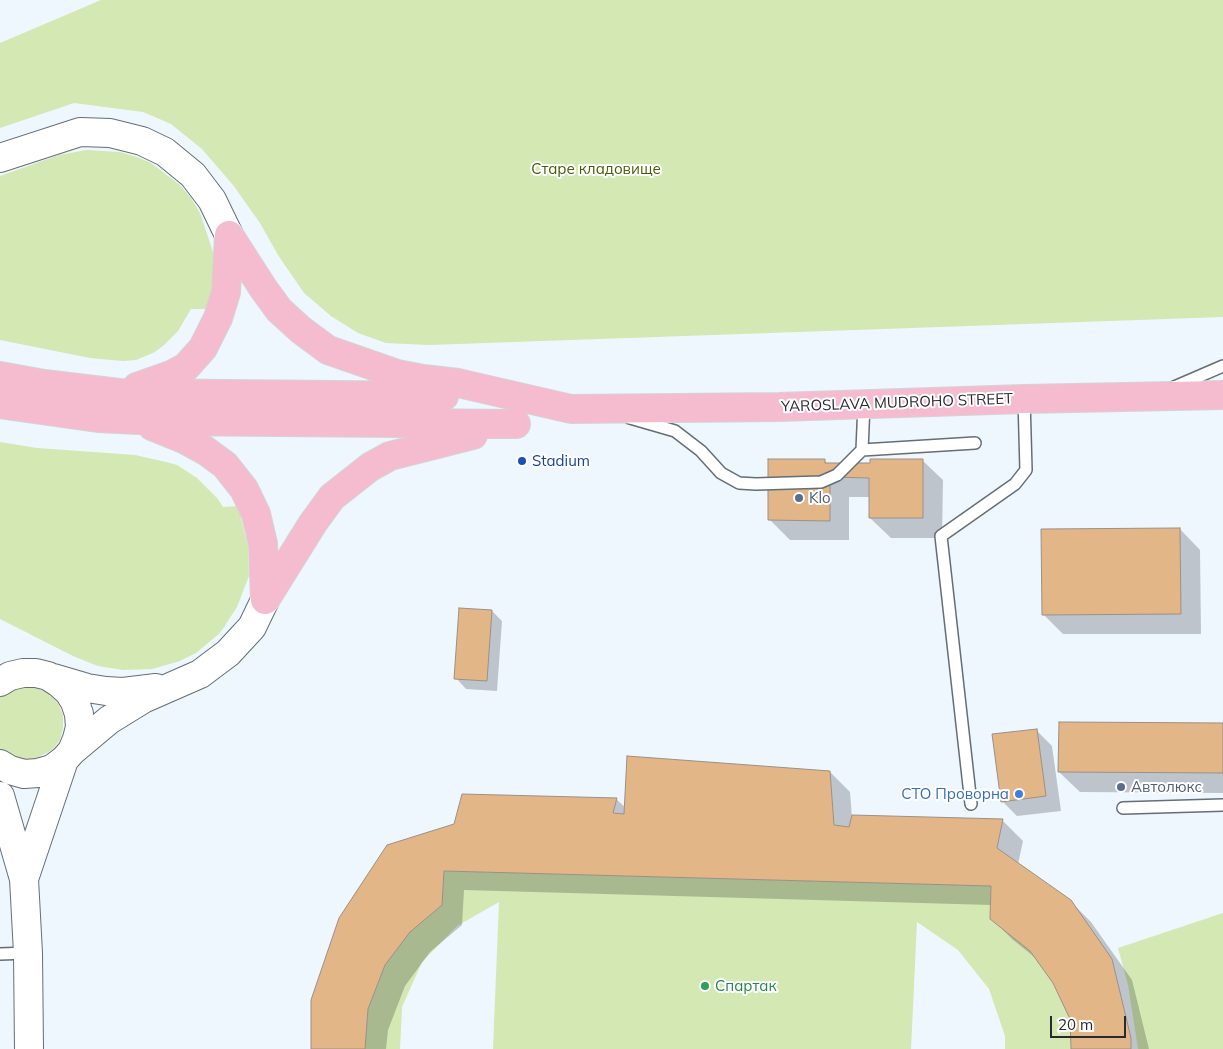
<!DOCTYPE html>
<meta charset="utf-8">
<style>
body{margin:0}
#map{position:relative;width:1223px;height:1049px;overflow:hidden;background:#eef6fe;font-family:Mulish,sans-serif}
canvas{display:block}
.scale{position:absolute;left:1050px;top:1016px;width:76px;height:22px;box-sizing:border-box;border:2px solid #272a2e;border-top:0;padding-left:6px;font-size:15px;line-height:18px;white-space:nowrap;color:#272a2e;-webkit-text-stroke:4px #fff;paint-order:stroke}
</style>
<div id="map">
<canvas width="1223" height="1049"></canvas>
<div class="scale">20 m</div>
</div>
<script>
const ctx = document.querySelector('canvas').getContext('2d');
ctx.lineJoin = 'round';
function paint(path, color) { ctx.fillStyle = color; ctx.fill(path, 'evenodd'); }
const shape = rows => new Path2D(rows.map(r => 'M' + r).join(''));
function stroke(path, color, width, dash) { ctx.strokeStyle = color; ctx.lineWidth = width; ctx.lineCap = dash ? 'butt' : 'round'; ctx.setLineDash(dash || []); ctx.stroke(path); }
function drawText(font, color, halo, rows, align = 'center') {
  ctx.font = font + ' Mulish,sans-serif'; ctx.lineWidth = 4; ctx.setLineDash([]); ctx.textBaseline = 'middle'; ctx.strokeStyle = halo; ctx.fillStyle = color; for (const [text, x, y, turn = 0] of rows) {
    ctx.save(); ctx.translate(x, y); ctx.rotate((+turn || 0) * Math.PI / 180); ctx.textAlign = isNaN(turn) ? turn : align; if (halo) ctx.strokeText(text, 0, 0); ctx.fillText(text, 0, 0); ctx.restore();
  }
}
const green = shape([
 [101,0,1223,0,1223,317,429,345,386,343,358,333,331,316,304,293,278,255,260,223,233,185,202,149,171,124,143,112,74,103,0,128,0,43],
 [87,150,120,152,137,157,151,163,180,185,191,198,200,213,215,258,217,273,210,309,191,309,178,331,164,345,155,352,136,360,123,361,90,358,0,340,0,176,59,155],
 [0,442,37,448,135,455,166,462,177,465,197,478,217,498,223,507,238,506,248,546,249,576,237,607,220,633,196,653,180,661,152,669,123,670,98,666,73,656,0,619],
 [21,686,33,686,49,694,58,703,63,715,63,728,60,740,52,750,35,759,22,760,4,753,0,749,0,697,5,693],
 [444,871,991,886,990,919,1030,951,1053,983,1070,1019,1071,1049,1005,1049,1005,1036,989,989,958,950,917,922,911,1049,493,1049,499,902,457,926,422,962,402,1007,400,1049,365,1049,368,1009,385,965,410,932,442,905],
 [1223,913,1223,1049,1138,1049,1128,985,1118,948]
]);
const shadow = shape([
 [824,460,828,464,871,464,922,460,943,480,942,538,891,538,870,518,870,497,849,497,849,540,790,540,770,520],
 [1180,529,1200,550,1201,634,1063,634,1043,614],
 [492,611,502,621,497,691,466,689,456,678],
 [1223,725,1223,793,1080,792,1059,772],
 [1036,730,1052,746,1061,811,1017,816,1002,801],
 [830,772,850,792,852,817,1003,821,1023,841,1018,864,1070,901,1091,922,1132,980,1149,1049,1072,1049,1071,1018,1054,982,1038,960,1012,939,991,918,991,905,464,890,462,925,430,952,405,986,388,1030,386,1049,312,1049,387,846,616,799,626,808]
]);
const building = shape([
 [768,459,825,459,825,463,870,463,870,459,923,459,923,518,869,518,869,478,830,477,830,521,768,520,768,459],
 [1180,528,1181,614,1042,615,1041,529,1180,528],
 [459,608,492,610,487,681,454,679,459,608],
 [1059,722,1223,723,1223,773,1058,772,1059,722],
 [1037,729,1046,796,1001,802,992,734,1037,729],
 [627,756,830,771,834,825,849,827,852,815,1003,819,997,848,1071,900,1112,959,1131,1038,1131,1049,1071,1049,1070,1019,1053,983,1030,951,990,919,991,886,444,871,442,905,410,932,385,965,368,1009,365,1049,311,1049,311,1000,339,918,387,845,454,824,462,794,617,798,613,813,624,814,627,756]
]);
const service = shape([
 [1172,388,1223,366],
 [630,418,675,431,701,451,721,473,739,483,756,484,821,482,837,475,862,450,864,404],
 [862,450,975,443],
 [971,804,941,536,1015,484,1026,470,1024,399],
 [1123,808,1223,805],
 [0,954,28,953]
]);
const secondary = shape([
 [0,158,80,132,110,133,142,141,165,152,193,175,212,200,229,235],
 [53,678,87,688,106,691,123,692,156,688],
 [0,682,10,676,23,673,36,673,48,676,59,683,69,692,75,702,79,714,80,727,77,739,72,751],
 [0,764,10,770,24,774,38,773,52,769,64,760,72,751,109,720,143,699,200,674,228,653,252,627,265,600],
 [0,796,24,879,28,953,29,1049],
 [24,879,64,760]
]);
const primary = shape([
 [229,235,263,288,279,310,301,330,328,350,397,374,423,379,458,383,571,409,779,407,1024,399,1223,395],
 [0,376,44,384,119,393,444,396],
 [137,387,171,375,186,367,203,348,218,318,226,292,229,235],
 [0,404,98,418,159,421,516,424],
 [152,426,184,439,206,451,225,465,244,489,256,514,263,544,265,600],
 [265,600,313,523,332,497,370,467,390,456,473,435]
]);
const markers = [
 [522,461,5,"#1a4fb4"],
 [799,498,5,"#5c6f8a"],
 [1121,787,5,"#5c6f8a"],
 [1019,794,5,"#3f7fe0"],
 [705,986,5,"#2e9e5b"]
];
const parkNames = [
 ["Старе кладовище",596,169]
];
const streetNames = [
 ["YAROSLAVA MUDROHO STREET",897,403,-2]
];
const transitNames = [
 ["Stadium",532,461]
];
const serviceNames = [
 ["Klo",809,498],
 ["Автолюкс",1131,787]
];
const shopNames = [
 ["СТО Проворна",1009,794]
];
const leisureNames = [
 ["Спартак",715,986]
];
paint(green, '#d3e8b3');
paint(shadow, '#0003');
paint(building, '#e3b688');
stroke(building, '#999087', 1);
stroke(service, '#656e76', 14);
stroke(secondary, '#656e76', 30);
stroke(primary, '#d4d4d5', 30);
stroke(service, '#fff', 11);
stroke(secondary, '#fff', 28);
stroke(primary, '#f4bcce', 28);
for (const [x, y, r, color] of markers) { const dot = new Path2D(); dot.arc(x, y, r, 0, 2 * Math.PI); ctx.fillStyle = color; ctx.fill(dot); stroke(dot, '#fff', 2); }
drawText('15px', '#455d04', '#fff', parkNames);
drawText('15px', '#272a2e', '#fff', streetNames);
drawText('15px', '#164399', '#fff', transitNames, 'left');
drawText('15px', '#4e5e75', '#fff', serviceNames, 'left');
drawText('15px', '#366cbe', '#fff', shopNames, 'right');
drawText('15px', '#27864d', '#fff', leisureNames, 'left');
</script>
